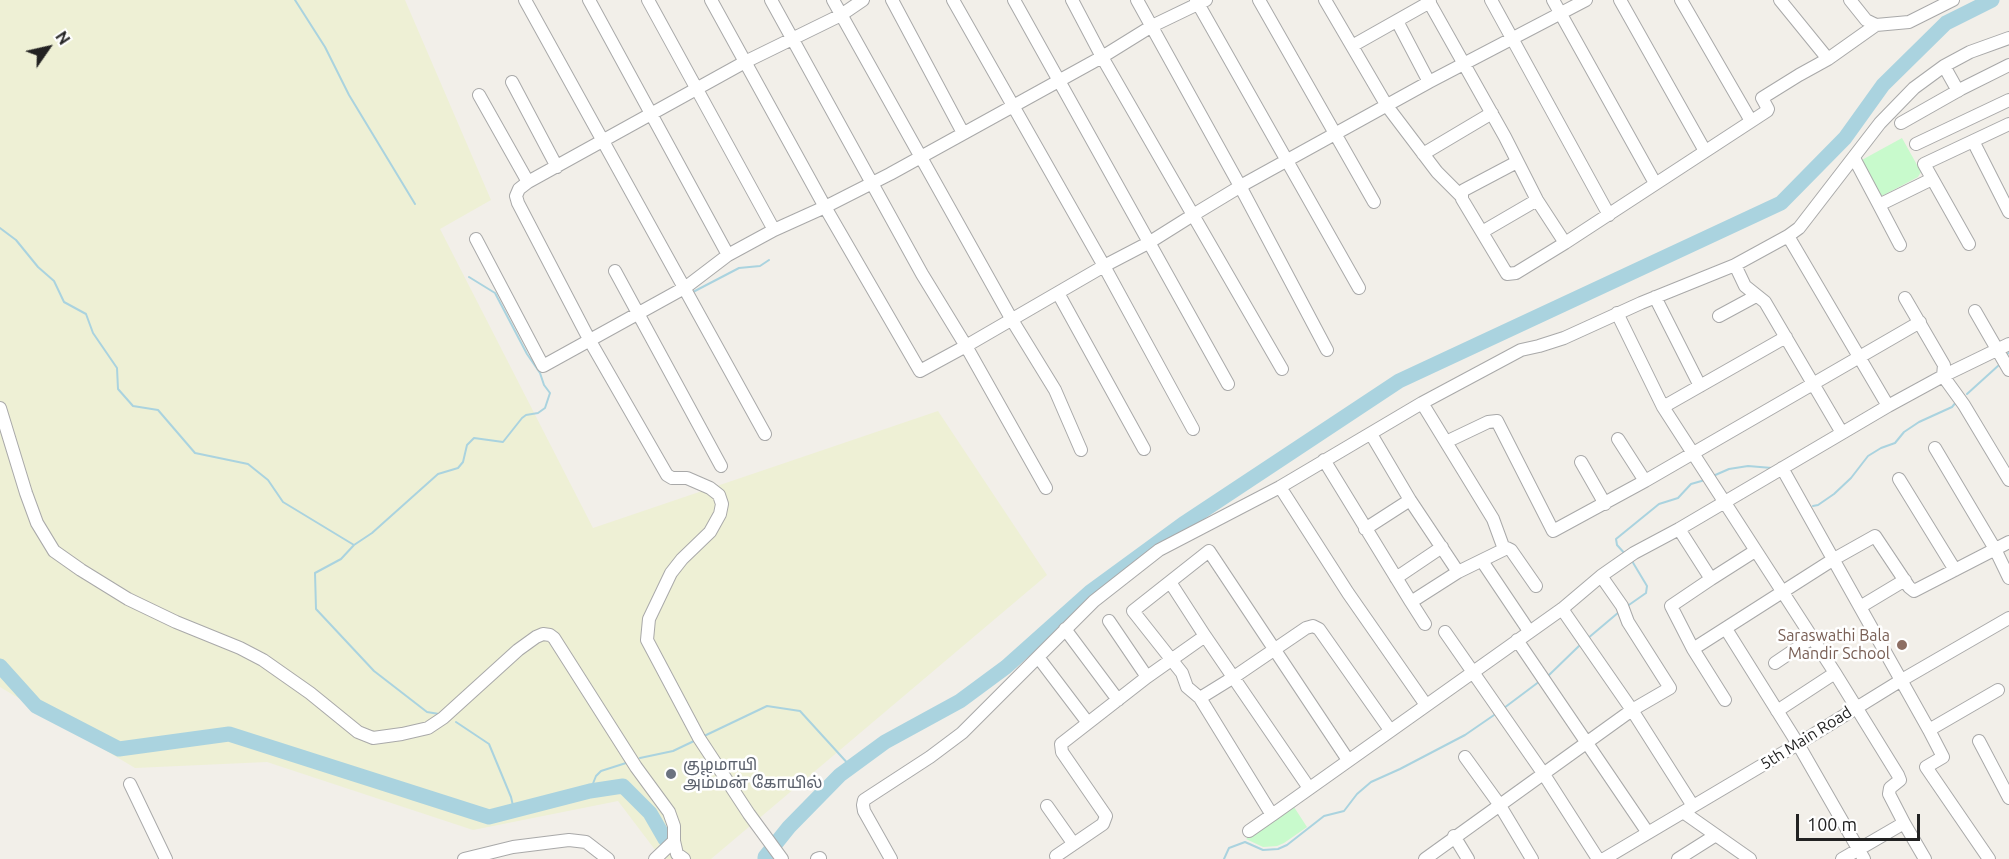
<!DOCTYPE html>
<meta charset="utf-8">
<style>
body{margin:0}
#map{position:relative;width:2009px;height:859px;overflow:hidden;background:#f2efe9;font-family:Ubuntu,sans-serif}
canvas{display:block}
.north{position:absolute;left:18px;top:18px;width:60px;height:60px;-webkit-text-stroke:4px #fff;paint-order:stroke;rotate:56deg;font-size:16px;font-weight:700;line-height:24px;text-align:center;color:#222}
.north::after{content:'';display:block;margin:auto;width:21px;height:27px;background:#222;clip-path:polygon(50% 0,100% 100%,50% 72%,0 100%)}
.scale{position:absolute;left:1796px;top:814px;width:124px;height:27px;box-sizing:border-box;border:3px solid #222;border-top:0;padding-left:8px;font-size:18px;line-height:21px;white-space:nowrap;color:#222;-webkit-text-stroke:4px #fff;paint-order:stroke}
</style>
<div id="map">
<canvas width="2009" height="859"></canvas>
<div class="north">N</div>
<div class="scale">100 m</div>
</div>
<script>
const ctx = document.querySelector('canvas').getContext('2d');
ctx.lineJoin = 'round';
function paint(path, color) { ctx.fillStyle = color; ctx.fill(path, 'evenodd'); }
const shape = rows => new Path2D(rows.map(r => 'M' + r).join(''));
function stroke(path, color, width, dash) { ctx.strokeStyle = color; ctx.lineWidth = width; ctx.lineCap = dash ? 'butt' : 'round'; ctx.setLineDash(dash || []); ctx.stroke(path); }
function drawText(font, color, halo, rows, align = 'center') {
  ctx.font = font + ' Ubuntu,"Noto Sans Tamil",sans-serif'; ctx.lineWidth = 5; ctx.setLineDash([]); ctx.textBaseline = 'middle'; ctx.strokeStyle = halo; ctx.fillStyle = color; for (const [text, x, y, turn = 0] of rows) {
    ctx.save(); ctx.translate(x, y); ctx.rotate((+turn || 0) * Math.PI / 180); ctx.textAlign = isNaN(turn) ? turn : align; if (halo) ctx.strokeText(text, 0, 0); ctx.fillText(text, 0, 0); ctx.restore();
  }
}
const farmland = shape([
 [0,0,405,0,491,200,440,229,593,528,938,411,1047,575,711,859,662,859,618,801,473,830,267,762,135,768,0,687]
]);
const park = shape([
 [1902,138,1921,172,1918,177,1880,197,1860,161],
 [1294,807,1307,827,1284,843,1277,846,1263,847,1246,839]
]);
const stream = shape([
 [295,0,325,47,349,95,415,204],
 [0,228,16,240,38,267,54,281,64,302,86,314,93,333,117,368,118,389,133,406,158,410,195,453,248,464,268,480,283,502,354,545],
 [693,292,739,268,760,266,769,260],
 [2007,354,2009,353],
 [1967,394,1999,365],
 [1713,476,1729,469,1748,466,1772,468],
 [1813,506,1818,505,1834,494,1851,478,1868,456,1881,448,1895,443,1904,432,1919,422,1952,407,1957,401],
 [1626,555,1617,545,1616,539,1659,504,1678,498,1691,484,1705,480],
 [1626,607,1646,593,1647,586,1632,561],
 [1587,639,1619,612],
 [1548,676,1580,645],
 [1504,708,1540,681],
 [439,714,427,712,374,671,316,609,315,573,341,559,354,545,372,533,438,474,458,468,463,462,467,445,474,438,503,442,522,418,526,415,538,413,545,408,550,393,544,385,540,373,527,354,495,293,469,277],
 [456,722,489,744,511,797,514,810],
 [702,737,767,706,800,711,851,767],
 [640,758,673,751,694,741],
 [590,791,596,776,601,771,626,763],
 [1224,859,1229,848,1245,842,1263,850,1278,849,1287,845,1324,816,1344,811,1357,794,1371,782,1400,769,1465,735,1497,713]
]);
const river = shape([
 [0,666,36,706,119,749,229,734,489,817,590,791,623,786,650,813,665,839],
 [765,859,765,857,789,827,840,775,885,742,960,701,1006,667,1090,592,1183,524,1399,381,1781,203,1845,138,1883,85,1946,23,1992,0]
]);
const minor = shape([
 [525,0,765,434],
 [589,0,728,255],
 [648,0,774,230],
 [711,0,825,207,920,371,966,346,1046,488],
 [771,0,922,274,966,346,1104,266,1150,242,1193,215,1282,369],
 [833,0,1012,320,1055,390,1081,450],
 [892,0,963,133],
 [953,0,1104,266,1193,429],
 [1014,0,1228,384],
 [1072,0,1102,57,1193,215,1246,183,1429,82,1586,0],
 [1137,0,1240,186,1327,350],
 [1196,0,1359,288],
 [1259,0,1374,202],
 [1325,0,1387,106,1437,172,1461,196],
 [1428,0,1505,137,1537,200,1565,243,1767,111,1768,109,1762,98,1799,75,1828,59,1780,0],
 [1491,0,1609,215],
 [1553,0,1655,183],
 [1620,0,1705,151],
 [1681,0,1751,121],
 [1850,0,1866,20,1876,25,1909,22,1953,0],
 [1397,21,1429,82],
 [1352,46,1430,2],
 [1828,59,1876,25],
 [1944,66,1958,91],
 [512,82,557,167],
 [479,95,528,182],
 [1901,123,1961,89,2009,65],
 [1973,141,2009,212],
 [1916,144,2009,100],
 [1423,154,1492,113],
 [1854,158,1879,205,1932,179],
 [1517,162,1464,190,1462,192,1462,199,1507,274,1516,273,1565,243],
 [1879,205,1900,245],
 [1482,232,1537,200],
 [1788,236,1888,406],
 [476,239,543,366,686,287,728,255,774,230,825,207,890,174,1102,57,1152,26,1206,0],
 [1969,244,1924,164,2009,124],
 [1735,265,1745,286,1765,302,1842,433],
 [615,271,721,466],
 [1058,293,1144,449],
 [1655,297,1700,386],
 [1905,298,1944,365,1943,376,1964,405,2009,480],
 [1975,311,2009,370],
 [1617,313,1663,407],
 [1719,316,1756,296],
 [1786,337,1663,407,1835,673,1898,775,1900,780,1890,788,1889,794,1904,823],
 [1422,403,1493,519,1504,549],
 [0,408,26,493,37,523,54,551,81,570,128,599,176,622,240,648,263,660,310,693,358,732,373,738,402,734,428,728,443,718,518,650,536,637,543,634,550,635,554,638,636,767,669,812,674,826,674,841,677,854,684,859],
 [1371,434,1410,500,1458,572],
 [1618,439,1645,481],
 [1446,442,1488,422,1497,421,1553,531,1645,481,1920,322],
 [1935,448,1995,549,2009,578],
 [1324,460,1411,602,1458,572,1507,548,1511,550,1536,586],
 [1581,462,1605,504],
 [1782,468,1929,730,1998,690],
 [1899,479,1955,570],
 [1280,487,1348,593,1426,705],
 [1365,529,1410,500],
 [1679,529,1711,579,1755,551],
 [1482,561,1529,631],
 [1396,578,1442,547],
 [1170,582,1205,636,1309,788],
 [1411,602,1425,624],
 [1860,607,1905,580],
 [1562,609,1632,710,1693,806],
 [1109,621,1147,677],
 [1065,629,1118,700],
 [1726,629,1798,744,1864,859],
 [1445,632,1543,773,1598,859],
 [1517,640,1648,833],
 [1693,649,1671,606,1711,579],
 [1038,657,1088,723],
 [1775,663,1812,638],
 [1200,698,1234,677,1306,628,1313,626,1319,629,1390,730],
 [1725,700,1693,649,1834,559,1875,536,1909,587,1914,591,2009,542],
 [1777,711,1835,673],
 [1929,730,1943,757,1926,767,1989,859],
 [1979,741,2009,798],
 [1465,757,1499,804,1532,859],
 [1348,760,1209,551,1133,611,1182,673,1187,687,1200,698,1272,815,1562,609,1601,576,1634,553,1679,529,1888,406,1943,376,2009,344],
 [130,784,166,859],
 [1047,806,1073,843],
 [1683,812,1750,859],
 [1249,831,1272,815],
 [1454,836,1468,859],
 [1056,856,1103,824,1106,816,1062,752,1061,744,1147,677,1205,636],
 [464,859,513,847,569,840,586,842,608,859],
 [655,859,674,841],
 [782,859,749,814,699,738,647,640,649,619,671,573,682,559,710,532,720,514,722,504,719,495,710,488,687,478,672,478,667,475,590,341,518,203,516,196,519,189,528,182,745,62,841,15,863,0],
 [817,859,820,858],
 [891,859,864,811,863,805,864,800,930,757,962,733,1094,601,1159,550,1280,487,1422,403,1521,350,1539,346,1564,338,1641,303,1735,265,1788,236,1799,228,1880,123,1914,88,1944,66,1970,52,2009,38],
 [1425,859,1632,710,1670,688,1628,622,1622,606,1601,576],
 [1604,859,1798,744,1900,681,2009,618],
 [1678,859,1716,835],
 [1842,859,1904,823,1925,859]
]);
const markers = [
 [1902,645,6,"#8d6e63"],
 [671,774,6,"#6b7280"]
];
const educationNames = [
 ["Saraswathi Bala",1890,636],
 ["Mandir School",1890,654]
];
const streetNames = [
 ["5th Main Road",1806,738,-32]
];
const worshipNames = [
 ["குழமாயி",683,765],
 ["அம்மன் கோயில்",683,783]
];
paint(farmland, '#eef0d5');
paint(park, '#c8facc');
stroke(stream, '#aad3df', 2);
stroke(river, '#aad3df', 15);
stroke(minor, '#a9a9a9', 14);
stroke(minor, '#fff', 12);
for (const [x, y, r, color] of markers) { const dot = new Path2D(); dot.arc(x, y, r, 0, 2 * Math.PI); ctx.fillStyle = color; ctx.fill(dot); stroke(dot, '#fff', 2); }
drawText('16px', '#785e54', '#fff', educationNames, 'right');
drawText('16px', '#222', '#fff', streetNames);
drawText('16px', '#5b616d', '#fff', worshipNames, 'left');
</script>
